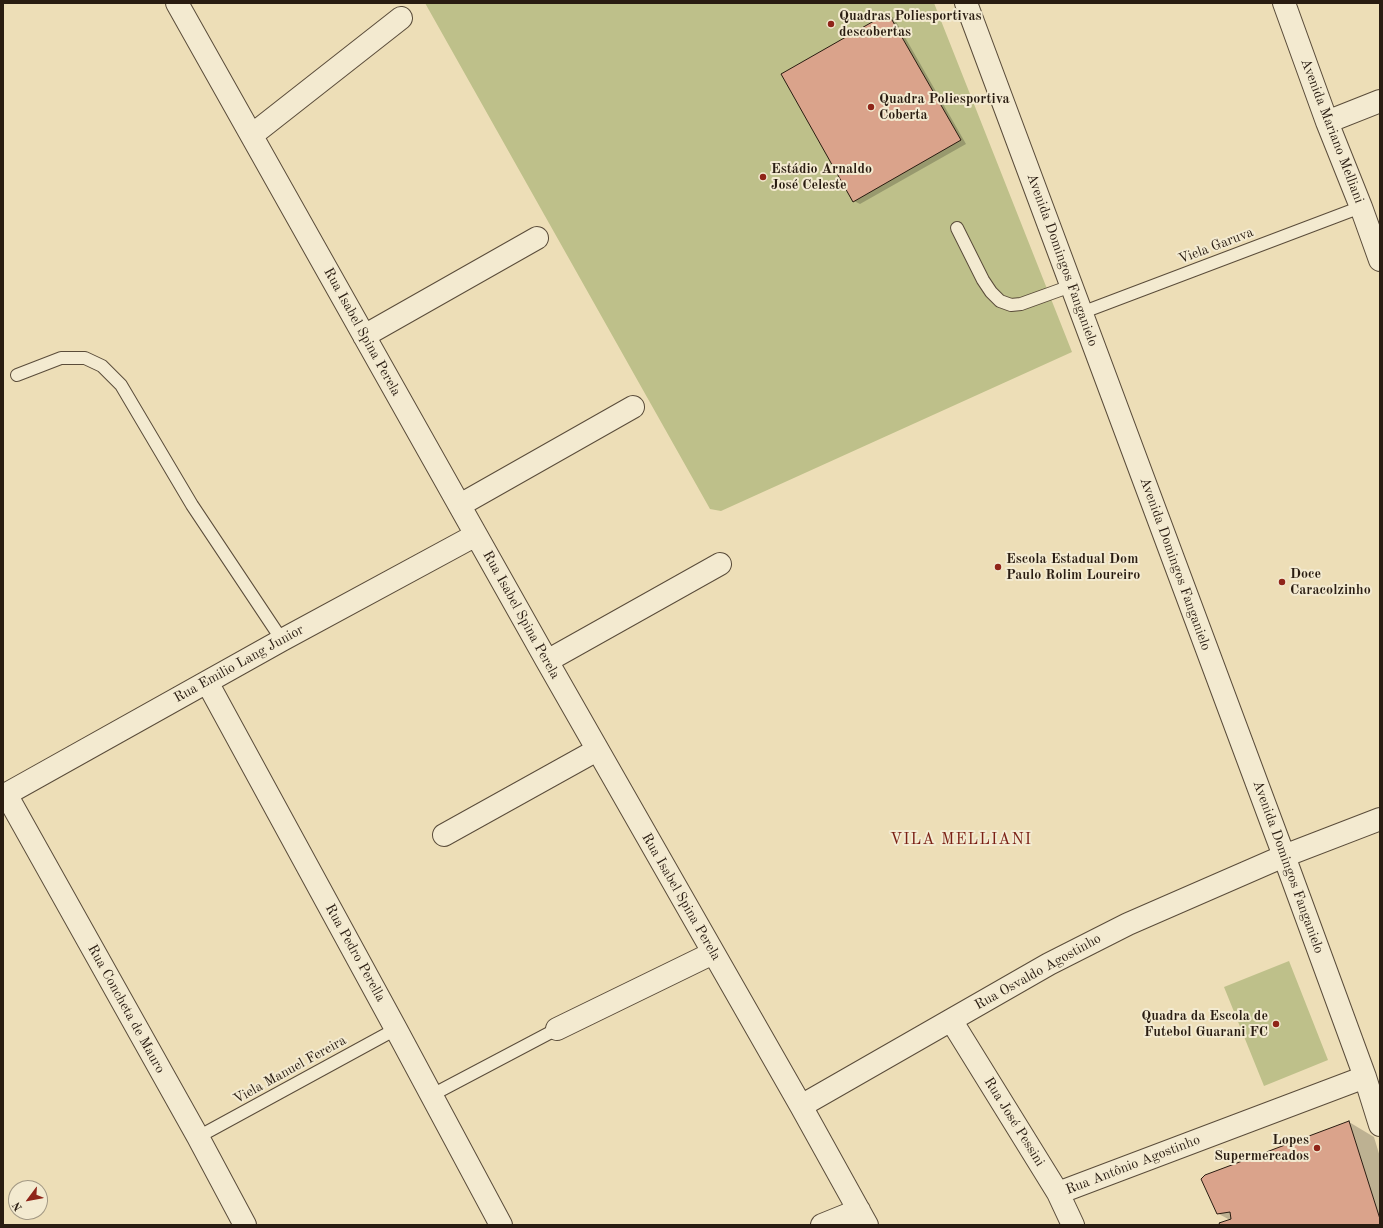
<!DOCTYPE html>
<meta charset="utf-8">
<style>
body{margin:0}
#map{position:relative;width:1383px;height:1228px;overflow:hidden;background:#eddeb7;font-family:"Old Standard TT",serif}
canvas{display:block}
.frame{position:absolute;inset:0;border:4px solid #291c11;pointer-events:none}
.north{position:absolute;left:8px;top:1180px;width:40px;height:40px;box-sizing:border-box;background:#f3ead0;border:1px solid #a29884;border-radius:50%;rotate:238deg;font-size:11px;font-weight:700;line-height:16px;text-align:center;color:#291c11}
.north::after{content:'';display:block;margin:auto;width:14px;height:18px;background:#8f2418;clip-path:polygon(50% 0,100% 100%,50% 72%,0 100%)}
</style>
<div id="map">
<canvas width="1383" height="1228"></canvas>
<div class="frame"></div>
<div class="north">N</div>
</div>
<script>
const ctx = document.querySelector('canvas').getContext('2d');
ctx.lineJoin = 'round';
function paint(path, color) { ctx.fillStyle = color; ctx.fill(path, 'evenodd'); }
const shape = rows => new Path2D(rows.map(r => 'M' + r).join(''));
function stroke(path, color, width, dash) { ctx.strokeStyle = color; ctx.lineWidth = width; ctx.lineCap = dash ? 'butt' : 'round'; ctx.setLineDash(dash || []); ctx.stroke(path); }
function drawText(font, color, halo, rows, align = 'center') {
  ctx.font = font + ' "Old Standard TT",serif'; ctx.lineWidth = 4; ctx.setLineDash([]); ctx.textBaseline = 'middle'; ctx.strokeStyle = halo; ctx.fillStyle = color; for (const [text, x, y, turn = 0] of rows) {
    ctx.save(); ctx.translate(x, y); ctx.rotate((+turn || 0) * Math.PI / 180); ctx.textAlign = isNaN(turn) ? turn : align; if (halo) ctx.strokeText(text, 0, 0); ctx.fillText(text, 0, 0); ctx.restore();
  }
}
const green = shape([
 [425,3,934,3,1072,352,721,511,710,509],
 [1289,961,1328,1060,1264,1086,1224,987]
]);
const shadow = shape([
 [888,14,894,18,966,144,860,204,854,201],
 [1349,1122,1374,1137,1380,1157,1380,1225,1221,1225,1230,1220,1217,1213]
]);
const building = shape([
 [888,13,961,140,853,202,781,74,888,13],
 [1349,1121,1380,1219,1380,1225,1220,1225,1219,1223,1231,1219,1230,1212,1217,1214,1201,1179,1205,1175,1349,1121]
]);
const lane = shape([
 [957,228,983,280,991,292,1000,301,1011,305,1021,304,1071,286],
 [1081,313,1361,207],
 [17,375,61,358,85,358,102,366,121,385,192,505,282,640],
 [432,1095,557,1029],
 [198,1137,396,1029]
]);
const street = shape([
 [177,3,547,661,801,1106,867,1225],
 [966,3,1284,856,1365,1077,1380,1125],
 [1284,3,1327,122,1361,207,1380,260],
 [1327,122,1380,101],
 [252,135,401,18],
 [364,336,537,238],
 [460,505,633,407],
 [547,661,720,564],
 [207,682,396,1029,501,1225],
 [6,794,198,1137,245,1225],
 [3,796,282,640,476,535],
 [444,835,597,750],
 [951,1020,1058,1193,1073,1225],
 [557,1029,713,953],
 [801,1106,1049,964,1128,924,1284,856,1380,819],
 [1058,1193,1365,1077],
 [822,1225,859,1210]
]);
const markers = [
 [831,24,4,"#8f2418"],
 [871,107,4,"#8f2418"],
 [763,177,4,"#8f2418"],
 [998,567,4,"#8f2418"],
 [1282,582,4,"#8f2418"],
 [1276,1024,4,"#8f2418"],
 [1317,1148,4,"#8f2418"]
];
const poiNames = [
 ["Quadras Poliesportivas",839,16],
 ["descobertas",839,32],
 ["Quadra Poliesportiva",879,99],
 ["Coberta",879,115],
 ["Estádio Arnaldo",771,169],
 ["José Celeste",771,185],
 ["Escola Estadual Dom",1006,559],
 ["Paulo Rolim Loureiro",1006,575],
 ["Doce",1290,574],
 ["Caracolzinho",1290,590],
 ["Quadra da Escola de",1268,1016,"right"],
 ["Futebol Guarani FC",1268,1032,"right"],
 ["Lopes",1309,1140,"right"],
 ["Supermercados",1309,1156,"right"]
];
const streetNames = [
 ["Avenida Mariano Melliani",1332,131,69],
 ["Viela Garuva",1216,246,-21],
 ["Avenida Domingos Fanganielo",1062,260,70],
 ["Rua Isabel Spina Perela",362,332,61],
 ["Avenida Domingos Fanganielo",1175,564,70],
 ["Rua Isabel Spina Perela",521,615,61],
 ["Rua Emilio Lang Junior",239,664,-29],
 ["Avenida Domingos Fanganielo",1288,867,70],
 ["Rua Isabel Spina Perela",681,897,60],
 ["Rua Pedro Perella",355,953,61],
 ["Rua Osvaldo Agostinho",1038,972,-29],
 ["Rua Concheta de Mauro",126,1009,61],
 ["Viela Manuel Fereira",290,1070,-29],
 ["Rua José Pessini",1014,1122,58],
 ["Rua Antônio Agostinho",1133,1165,-21]
];
const quarterNames = [
 ["VILA MELLIANI",961,840]
];
paint(green, '#bec08a');
paint(shadow, '#0003');
paint(building, '#daa38b');
stroke(building, '#291c11', 1);
stroke(lane, '#5a4c3a', 14);
stroke(street, '#5a4c3a', 24);
stroke(lane, '#f3ead0', 12);
stroke(street, '#f3ead0', 22);
for (const [x, y, r, color] of markers) { const dot = new Path2D(); dot.arc(x, y, r, 0, 2 * Math.PI); ctx.fillStyle = color; ctx.fill(dot); stroke(dot, '#f3ead0', 1.5); }
drawText('bold 14px', '#291c11', '#f3ead0', poiNames, 'left');
drawText('14px', '#291c11', '#f3ead0', streetNames);
ctx.letterSpacing = '1px';
drawText('16px', '#7a1f14', '#f3ead0', quarterNames);
ctx.letterSpacing = '0px';
</script>
